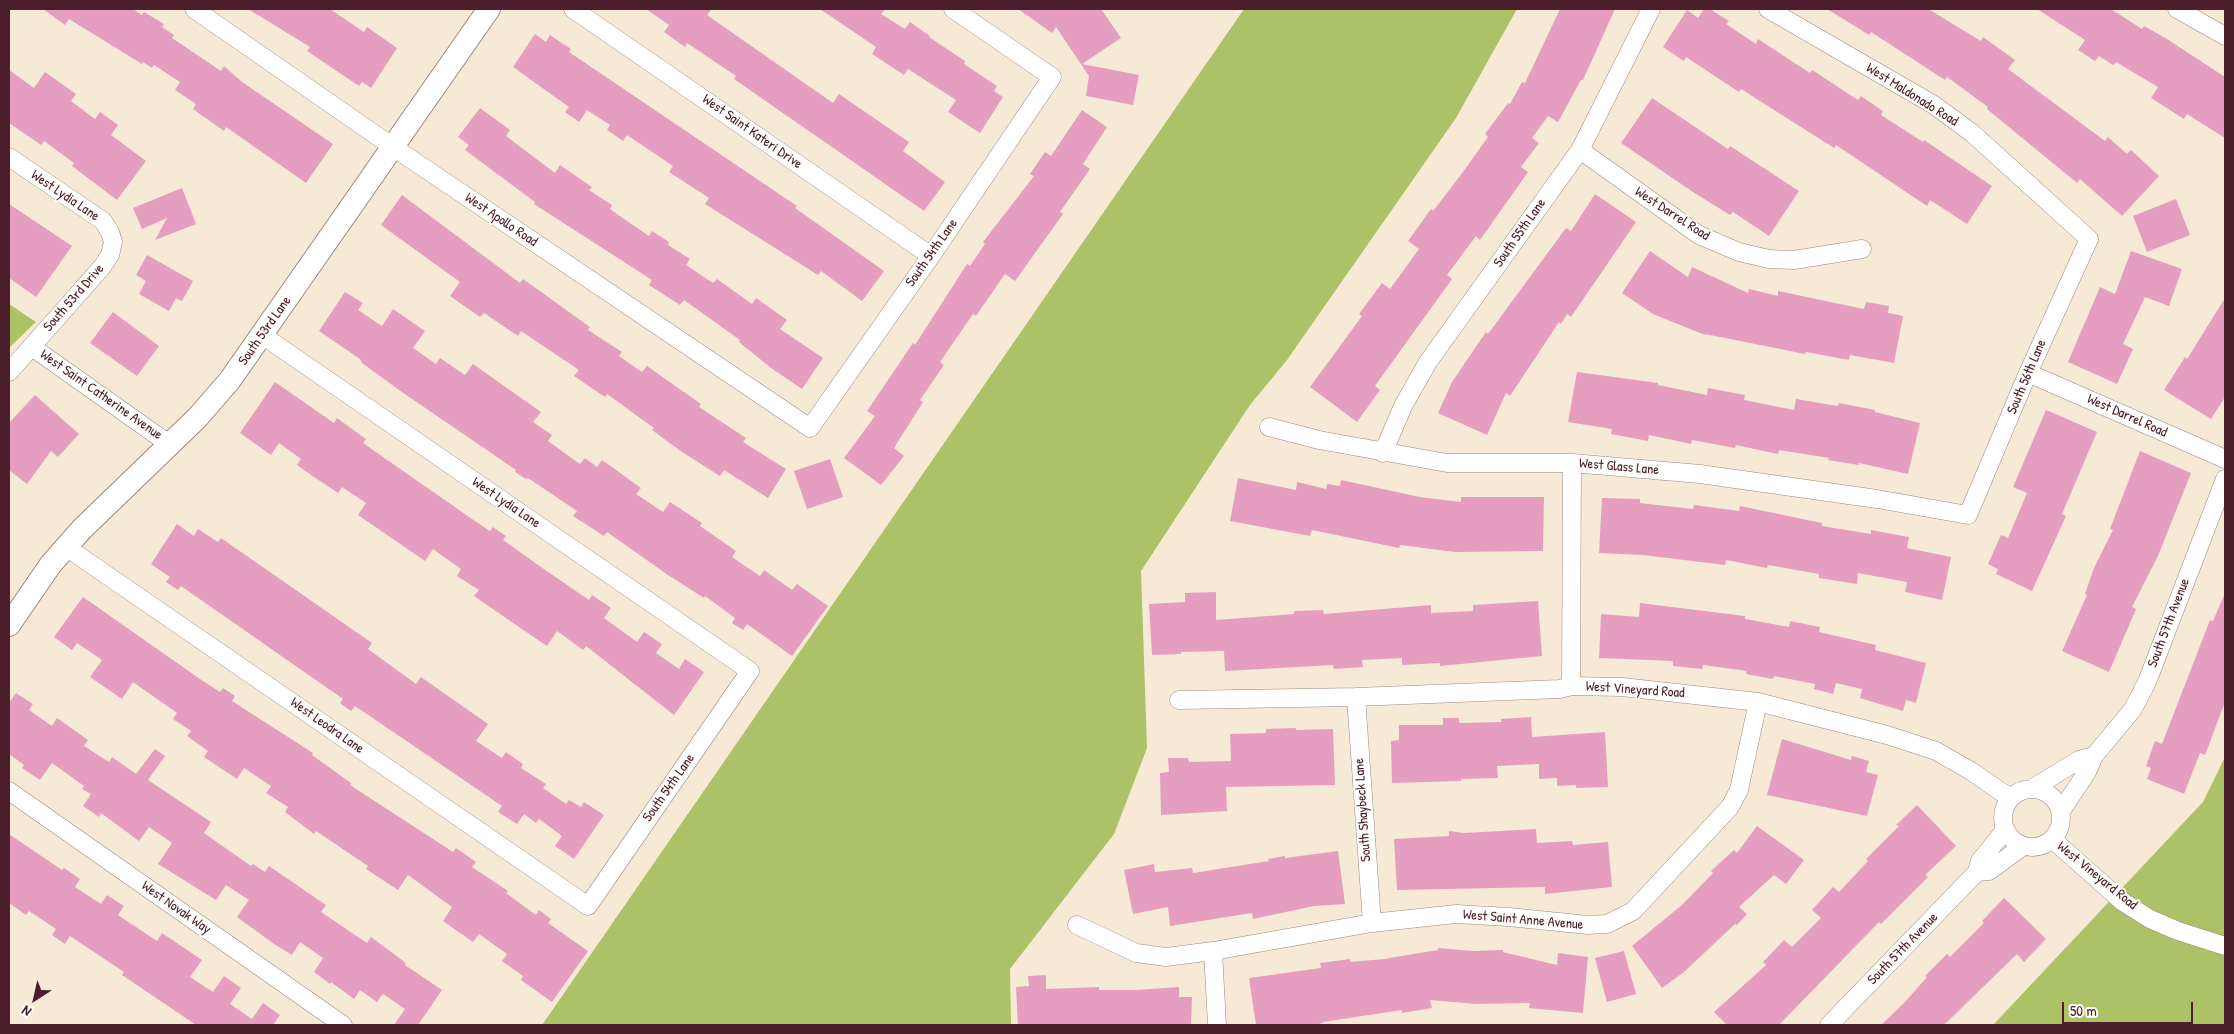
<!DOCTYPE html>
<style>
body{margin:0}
#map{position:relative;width:2234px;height:1034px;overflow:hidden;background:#f6ead6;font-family:"Patrick Hand",sans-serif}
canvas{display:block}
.frame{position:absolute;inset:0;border:10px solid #4a1f2b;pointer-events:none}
.north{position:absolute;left:10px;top:974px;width:50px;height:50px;-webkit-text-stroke:4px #fdfcf7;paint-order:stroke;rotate:215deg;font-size:14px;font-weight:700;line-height:20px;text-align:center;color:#4a1f2b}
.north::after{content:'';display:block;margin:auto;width:18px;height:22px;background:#4a1f2b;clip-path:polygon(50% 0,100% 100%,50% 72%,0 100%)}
.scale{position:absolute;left:2062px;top:1002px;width:131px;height:22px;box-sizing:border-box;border:2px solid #4a1f2b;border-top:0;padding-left:6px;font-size:15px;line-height:18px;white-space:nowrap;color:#4a1f2b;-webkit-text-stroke:4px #fdfcf7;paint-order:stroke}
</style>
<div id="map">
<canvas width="2234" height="1034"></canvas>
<div class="frame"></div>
<div class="north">N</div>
<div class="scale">50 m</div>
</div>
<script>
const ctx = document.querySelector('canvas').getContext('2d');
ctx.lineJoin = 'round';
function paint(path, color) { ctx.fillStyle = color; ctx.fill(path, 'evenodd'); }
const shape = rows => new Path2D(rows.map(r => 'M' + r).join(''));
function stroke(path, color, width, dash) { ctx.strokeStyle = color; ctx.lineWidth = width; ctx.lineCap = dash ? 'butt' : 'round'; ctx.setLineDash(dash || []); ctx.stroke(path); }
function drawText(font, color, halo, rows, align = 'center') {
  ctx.font = font + ' "Patrick Hand",sans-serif'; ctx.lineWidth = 4; ctx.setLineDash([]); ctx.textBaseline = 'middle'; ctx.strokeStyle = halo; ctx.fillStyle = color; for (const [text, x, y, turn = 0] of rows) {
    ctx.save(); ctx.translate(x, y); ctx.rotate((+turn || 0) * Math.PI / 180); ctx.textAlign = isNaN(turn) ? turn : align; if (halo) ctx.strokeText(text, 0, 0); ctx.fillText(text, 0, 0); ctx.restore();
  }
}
const green = shape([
 [1244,9,1517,9,1456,118,1287,360,1250,405,1141,571,1147,748,1114,834,1010,969,1011,1025,542,1025],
 [9,304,36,322,9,348],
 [2225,757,2225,1025,1993,1025,2203,802]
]);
const building = shape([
 [43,9,133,9,142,15,144,12,164,24,162,27,174,35,172,38,221,71,224,66,242,82,333,144,306,183,226,127,224,131,193,109,196,104,175,90,180,82,154,65,152,68,143,62,142,64,69,19,65,25],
 [248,9,330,9,364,32,367,27,397,48,371,88,362,82,359,86,307,51,310,47],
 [646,9,712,9,707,15,833,103,839,94,909,142,903,151,945,182,924,211,734,79,736,76,687,43,685,47,664,32,669,25],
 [820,9,885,9,881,14,905,29,910,22,930,36,929,37,965,61,964,64,997,86,994,91,1003,97,980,133,948,112,956,100,908,69,904,75,872,54,876,47],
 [1018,9,1101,9,1121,38,1082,64,1139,75,1133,105,1086,96,1089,76,1056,27,1052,33],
 [1560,9,1615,9,1583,80,1581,80,1558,122,1548,116,1532,138,1539,143,1521,167,1528,172,1480,240,1476,236,1447,275,1452,279,1375,386,1380,390,1357,422,1310,387,1362,316,1359,314,1382,283,1390,289,1419,249,1408,241,1431,209,1433,211,1460,176,1488,137,1485,134,1508,103,1510,104,1522,82,1525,83],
 [1704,9,1710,9,1729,21,1726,24,1756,44,1758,39,1810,73,1812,70,1858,100,1861,96,1883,111,1881,115,1923,142,1924,140,1992,186,1967,224,1930,200,1927,206,1836,145,1834,148,1741,89,1739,92,1686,57,1684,61,1663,47,1687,10,1698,18],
 [1827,9,1928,9,1981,41,1983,37,2015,60,2008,69,2105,141,2108,137,2127,154,2131,150,2159,176,2122,216,2080,179,2077,183,1987,109,1988,107,1947,77,1945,80,1871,32,1869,35],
 [2037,9,2111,9,2142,29,2144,26,2167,39,2225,77,2225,138,2187,114,2184,119,2151,98,2158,87,2116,62,2113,65,2099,56,2095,61,2078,50,2085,40],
 [535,34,546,42,550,35,571,49,569,52,797,206,795,208,884,271,862,301,821,271,818,275,705,204,709,198,669,172,673,166,627,135,623,141,607,130,610,125,587,110,579,122,565,112,569,107,513,67],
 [9,70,34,88,45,72,76,94,71,101,95,119,100,112,118,125,111,135,146,161,117,200,72,166,74,163,44,141,41,145,9,123],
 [1652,98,1728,149,1730,146,1799,191,1769,236,1733,212,1730,215,1693,192,1621,143],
 [480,108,510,130,506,136,555,173,560,165,592,187,589,190,612,205,610,209,624,219,649,236,652,231,669,242,668,245,690,259,686,265,713,283,717,279,752,304,756,298,787,320,780,329,823,358,802,389,771,368,739,342,740,340,684,300,680,305,649,285,652,280,534,204,535,202,465,150,469,145,458,137],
 [1082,110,1107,127,1083,164,1090,169,1060,212,1063,214,1015,281,1005,274,976,316,973,314,940,362,944,365,920,400,923,402,894,448,904,456,881,485,844,458,875,416,867,411,913,343,915,345,967,264,970,266,985,244,983,242,1034,176,1030,174,1045,152,1051,156],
 [182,188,196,224,155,240,167,218,142,229,133,208],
 [1595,194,1636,222,1571,317,1567,314,1561,324,1559,322,1510,396,1506,393,1487,435,1438,413,1452,382,1486,332,1488,334,1566,228,1571,231],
 [402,195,520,283,523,279,590,327,588,330,622,352,619,356,642,372,647,366,701,404,699,407,746,438,743,442,786,469,768,498,724,470,720,476,682,452,652,430,654,428,607,394,605,397,574,376,579,370,521,331,518,336,484,313,480,317,450,296,460,282,381,225],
 [2176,199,2190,235,2147,252,2133,216],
 [9,204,72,246,36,297,9,278],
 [1650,251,1688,277,1692,267,1748,293,1749,289,1778,296,1778,291,1864,309,1866,302,1889,306,1888,313,1903,316,1894,363,1850,355,1849,360,1806,352,1805,354,1705,334,1705,335,1653,314,1622,293],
 [2131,251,2182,269,2169,306,2145,297,2123,344,2133,349,2117,384,2068,362,2100,287,2115,294],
 [147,255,193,281,182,301,176,298,169,311,139,294,146,281,136,275],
 [345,292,363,303,358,310,382,326,393,309,425,331,413,348,436,364,440,358,465,375,473,364,541,412,533,422,552,435,548,441,580,464,585,458,597,467,602,460,641,488,636,494,663,512,670,502,702,523,700,526,736,551,732,557,760,576,764,570,792,590,797,584,828,606,792,656,747,624,743,630,732,623,735,618,705,596,704,598,668,575,607,532,604,536,573,516,577,511,528,478,526,479,515,472,516,470,399,390,362,363,360,359,319,331],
 [2225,298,2225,397,2211,419,2164,390,2185,357,2187,359],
 [113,312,159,346,137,376,90,343],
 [1577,372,1658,383,1658,385,1707,395,1708,388,1745,395,1744,400,1794,410,1796,399,1838,406,1839,403,1875,410,1875,412,1920,423,1908,474,1859,463,1859,465,1828,460,1829,458,1779,450,1778,454,1736,445,1735,448,1692,440,1691,444,1649,435,1648,441,1611,434,1612,429,1568,422],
 [275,382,334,423,337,418,366,439,363,443,472,519,490,531,493,527,506,536,503,540,541,567,589,600,592,595,611,608,604,618,637,642,644,632,662,644,656,653,679,669,685,659,704,672,674,715,586,646,583,650,557,631,547,646,516,625,474,596,479,590,457,576,461,569,433,549,425,561,358,515,366,503,342,487,338,493,314,477,297,465,301,459,279,443,271,455,240,433],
 [35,395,79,434,58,457,51,451,27,484,9,470,9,423],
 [2046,410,2097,432,2062,514,2066,516,2032,591,1996,574,1998,569,1988,564,2001,535,2008,538,2027,493,2013,487],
 [2140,451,2191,473,2158,556,2132,607,2136,609,2109,672,2062,651,2087,595,2085,594,2094,568,2113,530,2110,529],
 [830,459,843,497,807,509,794,471],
 [1238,478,1296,490,1297,482,1326,489,1327,484,1340,486,1341,480,1420,497,1461,502,1461,497,1544,497,1543,551,1455,552,1400,545,1399,548,1312,530,1310,536,1230,521],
 [1602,498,1640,499,1640,503,1693,509,1694,505,1739,511,1740,506,1822,523,1822,526,1871,534,1871,530,1909,537,1907,548,1951,557,1942,600,1905,592,1907,582,1858,573,1857,584,1819,578,1819,574,1768,565,1767,568,1726,560,1725,565,1643,555,1599,553],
 [177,524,194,536,198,529,218,542,221,538,372,643,368,649,416,684,421,677,488,724,476,741,502,758,506,752,523,764,521,768,546,784,543,788,566,804,569,800,581,807,584,802,604,815,574,859,555,846,562,836,539,819,536,823,524,814,517,824,498,812,502,806,355,706,351,711,340,703,343,699,181,586,178,590,166,582,170,577,151,564],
 [1216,592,1216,620,1294,614,1294,611,1323,610,1324,614,1431,605,1431,613,1473,611,1473,605,1538,601,1542,656,1440,666,1440,663,1402,665,1402,658,1362,660,1363,667,1334,669,1333,665,1225,671,1224,651,1181,652,1181,654,1152,655,1149,604,1185,602,1185,593],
 [2225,593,2225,702,2205,755,2200,753,2184,794,2147,779,2151,768,2146,766,2155,741,2162,744,2210,620,2213,621],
 [83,597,200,679,220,692,223,688,235,696,232,701,313,753,312,755,351,783,350,785,453,852,456,848,476,862,472,867,508,891,506,893,536,915,539,910,551,919,548,923,588,951,552,1002,521,980,523,976,502,961,507,954,479,934,473,942,443,921,452,907,408,875,398,890,366,869,368,866,316,831,314,834,285,812,288,807,266,793,271,786,244,768,237,779,204,757,208,751,187,736,191,731,173,719,177,713,133,682,122,699,90,677,102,660,77,643,72,650,54,637],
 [1640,603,1745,616,1745,619,1789,627,1790,621,1820,627,1819,632,1876,645,1875,650,1926,663,1916,703,1906,700,1903,711,1860,698,1862,689,1836,683,1833,694,1814,689,1815,684,1774,676,1773,679,1746,674,1747,671,1703,665,1702,669,1673,666,1673,661,1599,658,1601,614,1639,617],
 [16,693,33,704,29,710,52,726,57,718,88,740,84,746,109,762,112,757,136,774,155,749,165,756,148,780,211,822,204,833,251,866,253,864,265,872,269,866,326,905,321,912,367,943,371,937,406,963,405,965,442,990,418,1025,394,1025,405,1009,383,994,377,1002,360,990,354,999,331,982,330,984,314,972,323,958,300,942,292,955,274,944,237,917,249,900,226,885,216,900,158,864,172,843,149,827,139,841,101,813,99,817,83,806,91,794,82,789,84,786,52,763,40,780,22,768,24,765,9,754,9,703],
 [1531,717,1532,737,1605,732,1608,787,1576,788,1576,785,1557,786,1557,778,1539,779,1539,764,1497,766,1498,778,1461,779,1461,781,1392,783,1391,741,1399,740,1399,725,1443,725,1443,718,1459,718,1459,723,1501,722,1501,719],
 [1296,728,1296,730,1333,729,1335,785,1226,787,1227,811,1161,815,1160,773,1169,772,1168,758,1188,758,1189,762,1231,761,1230,734,1266,733,1266,729],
 [1782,739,1851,760,1852,756,1869,761,1866,772,1878,775,1867,816,1767,795],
 [1917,805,1956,846,1925,875,1928,877,1881,924,1879,922,1779,1025,1727,1025,1714,1012,1766,965,1763,962,1784,940,1792,947,1821,918,1812,910,1833,887,1839,892,1868,861,1866,859,1899,826,1896,825],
 [1757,826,1804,860,1786,884,1774,875,1739,907,1747,914,1737,925,1735,924,1684,972,1662,988,1632,946,1683,904,1713,873,1711,871,1734,850,1737,853],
 [1536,829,1537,843,1572,841,1573,845,1608,842,1612,887,1545,894,1545,887,1397,890,1394,839,1449,836,1449,831,1464,833],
 [9,834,62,870,64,868,80,879,75,887,101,904,107,895,124,906,118,915,157,941,162,933,202,960,190,977,213,992,224,976,241,988,230,1004,252,1019,263,1003,280,1015,273,1025,196,1025,122,975,124,972,70,936,65,944,52,935,56,929,29,911,26,915,9,903],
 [1338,851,1345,904,1314,906,1253,919,1252,913,1170,926,1168,907,1133,914,1124,870,1154,864,1155,872,1192,868,1193,873,1269,861,1268,859,1285,856,1285,858],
 [2004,898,2046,939,2024,962,2017,954,1944,1025,1881,1025,1904,1003,1927,977,1925,976,1947,954,1950,957,1984,923,1982,921],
 [1438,948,1473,951,1503,950,1503,952,1557,965,1558,953,1588,957,1583,1013,1529,1008,1530,1003,1476,1004,1430,1000,1432,1008,1402,1013,1402,1010,1323,1022,1323,1023,1313,1025,1256,1025,1249,978,1321,968,1320,963,1350,959,1350,962,1384,959,1438,950],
 [1624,951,1636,994,1607,1002,1595,958],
 [1046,975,1046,989,1099,987,1099,990,1136,990,1179,987,1179,997,1192,997,1191,1025,1018,1025,1016,987,1029,986,1028,976]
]);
const minor = shape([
 [194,9,393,147,810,428,931,256,1052,77,953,9],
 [573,9,931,256],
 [2177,9,2225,36],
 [1580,150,1699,235,1739,252,1769,259,1794,260,1862,249],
 [9,157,103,221,110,232,113,242,110,255,102,267,9,372],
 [32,347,169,444],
 [2028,373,2225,459],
 [1269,427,1319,440,1447,463,1572,463,1700,474,1877,499,1968,515,2028,373,2089,239,1972,133,1934,105,1768,9],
 [1383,453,1403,406,1428,362,1580,150,1651,9],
 [66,547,588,906,750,671,262,335],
 [1571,686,1572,463],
 [1356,697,1372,923],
 [1179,700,1356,697,1560,689,1571,686,1622,687,1758,702,1887,735,1936,751,1971,771,2010,798],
 [2033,788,2079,760,2094,756],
 '2003 818a29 29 0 1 1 58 0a29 29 0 1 1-58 0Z',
 [9,791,343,1025],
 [2061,811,2087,772,2094,756,2133,709,2147,682,2225,479],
 [2052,839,2123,902,2150,919,2178,931,2225,946],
 [1977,872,1989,871,2023,846],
 [1077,925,1136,953,1166,957,1213,951,1372,923,1456,914,1509,917,1588,925,1607,924,1633,911,1730,807,1739,790,1758,702],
 [1213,951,1217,1025],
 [1829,1025,1977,872,1980,861,2005,830]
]);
const tertiary = shape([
 [9,625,51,564,82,529,198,417,230,380,489,9]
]);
const streetNames = [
 ["West Maldonado Road",1912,95,32],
 ["West Saint Kateri Drive",752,132,35],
 ["West Lydia Lane",65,196,34],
 ["West Darrel Road",1672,214,33],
 ["West Apollo Road",501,220,34],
 ["South 55th Lane",1520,233,-55],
 ["South 54th Lane",932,253,-55],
 ["South 53rd Drive",74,298,-49],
 ["South 53rd Lane",265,331,-55],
 ["South 56th Lane",2027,377,-67],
 ["West Saint Catherine Avenue",101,395,35],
 ["West Darrel Road",2127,416,24],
 ["West Glass Lane",1619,467,5],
 ["West Lydia Lane",506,503,34],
 ["South 57th Avenue",2169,623,-69],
 ["West Vineyard Road",1635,690,4],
 ["West Leodra Lane",327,726,35],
 ["South 54th Lane",669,788,-55],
 ["South Shaybeck Lane",1363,810,-94],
 ["West Vineyard Road",2097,876,39],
 ["West Novak Way",176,908,35],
 ["West Saint Anne Avenue",1523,920,5],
 ["South 57th Avenue",1903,949,-46]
];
paint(green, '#adc267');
paint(building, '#e69ec0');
stroke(minor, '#a08480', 19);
stroke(tertiary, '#a08480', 24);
stroke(minor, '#fff', 18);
stroke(tertiary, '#fff', 22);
drawText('14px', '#4a1f2b', '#fdfcf7', streetNames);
</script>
